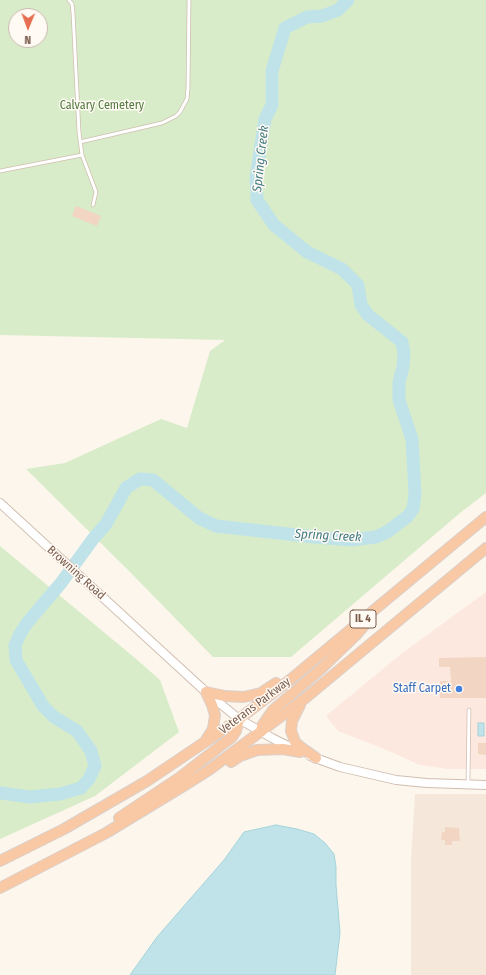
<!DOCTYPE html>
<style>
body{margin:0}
#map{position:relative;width:486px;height:975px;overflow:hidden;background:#fdf6ec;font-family:"Fira Sans Condensed",sans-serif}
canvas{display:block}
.north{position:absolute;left:8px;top:8px;width:40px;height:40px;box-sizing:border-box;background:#fffaf3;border:1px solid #cabbb1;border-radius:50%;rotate:181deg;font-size:11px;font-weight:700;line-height:16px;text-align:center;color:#7a5c4d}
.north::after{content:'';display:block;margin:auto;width:14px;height:18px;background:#e76f51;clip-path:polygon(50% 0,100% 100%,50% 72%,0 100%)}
</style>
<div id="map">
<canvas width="486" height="975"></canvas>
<div class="north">N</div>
</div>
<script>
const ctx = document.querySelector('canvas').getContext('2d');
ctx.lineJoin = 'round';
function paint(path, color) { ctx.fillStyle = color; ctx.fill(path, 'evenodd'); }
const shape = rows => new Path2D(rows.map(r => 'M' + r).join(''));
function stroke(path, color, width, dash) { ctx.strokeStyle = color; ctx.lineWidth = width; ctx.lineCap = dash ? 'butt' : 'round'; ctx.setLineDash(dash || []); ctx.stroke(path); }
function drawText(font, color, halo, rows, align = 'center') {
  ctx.font = font + ' "Fira Sans Condensed",sans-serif'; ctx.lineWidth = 3; ctx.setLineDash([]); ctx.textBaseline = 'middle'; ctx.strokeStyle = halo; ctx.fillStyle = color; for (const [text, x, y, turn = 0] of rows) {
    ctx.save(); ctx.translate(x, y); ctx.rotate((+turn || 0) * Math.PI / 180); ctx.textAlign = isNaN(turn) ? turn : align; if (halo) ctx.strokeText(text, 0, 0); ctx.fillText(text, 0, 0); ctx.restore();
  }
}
const residential = shape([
 [415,794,486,794,486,975,411,975,411,859]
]);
const commercial = shape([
 [486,592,486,769,448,769,420,765,382,748,338,731,326,716,401,654]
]);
const green = shape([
 [0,0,486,0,486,493,460,513,291,657,213,657,131,573,26,469,65,463,161,419,187,428,210,351,225,340,0,335],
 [16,16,40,16,40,40,16,40],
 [0,546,135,658,160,680,179,732,95,796,0,839]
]);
const water = shape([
 [478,723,484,723,484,736,478,736,478,723],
 [276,825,297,829,314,834,325,843,334,854,336,867,336,885,340,933,335,975,130,975,157,937,224,860,244,832,276,825]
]);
const river = shape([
 [0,793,30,797,60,794,81,788,89,779,95,766,91,751,77,731,54,717,43,706,16,660,15,645,20,634,27,623,61,583,93,539,106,524,126,488,140,479,153,480,199,518,216,526,315,537,351,540,376,537,387,532,408,516,413,509,415,494,412,439,399,400,399,382,403,367,404,353,402,342,368,315,361,305,358,285,342,269,307,252,274,225,257,200,256,178,265,119,272,105,272,71,285,28,307,17,322,16,338,10,348,0]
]);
const building = shape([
 [76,206,101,216,97,226,72,216],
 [486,657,486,698,440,698,440,681,451,681,450,667,439,667,439,658],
 [478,743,486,743,486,755,478,754],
 [445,827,459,828,460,841,452,841,452,845,445,845,445,840,441,840,442,832,445,832]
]);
const service = shape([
 [69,0,72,4,73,13,79,132,82,155,96,192,93,205],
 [80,142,162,123,176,116,180,112,187,99,188,88,189,0],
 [0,171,82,155],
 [468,783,469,710]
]);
const tertiary = shape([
 [0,503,206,692,239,719,272,738,292,748],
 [310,756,340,767,396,780,427,783,486,785]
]);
const trunk = shape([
 [206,692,225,696,244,697,261,693,276,683],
 [206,692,212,705,215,715,213,729,206,740],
 [300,705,292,721,291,731,293,736,295,742,302,748,316,758],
 [261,732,262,726,273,710,321,669,356,635,368,621],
 [231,762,240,756,257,750,283,749,300,752],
 [119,818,179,778,232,737,236,731,239,719],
 [0,861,64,829,147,781,239,719,291,679,486,517],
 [0,888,106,833,185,785,209,770,303,700,486,548]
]);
const markers = [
 [459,689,4,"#3f7fe0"]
];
const shields = [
 [363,619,26]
];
const shieldNames = [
 ["IL 4",363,619]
];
const parkNames = [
 ["Calvary Cemetery",102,106]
];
const streetNames = [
 ["Browning Road",76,573,42],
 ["Veterans Parkway",255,706,-37]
];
const shopNames = [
 ["Staff Carpet",451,689]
];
const waterNames = [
 ["Spring Creek",261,159,-84],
 ["Spring Creek",328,536,3]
];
paint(residential, '#f5e8da');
paint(commercial, '#fde8e0');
paint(green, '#d8ecc9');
paint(water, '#bfe3e8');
stroke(water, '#a5d3da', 1);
stroke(river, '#bfe3e8', 13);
paint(building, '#f3d5c3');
stroke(service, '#d1beb0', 4.5);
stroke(tertiary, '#d1beb0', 10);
stroke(trunk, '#dad1cd', 12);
stroke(service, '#fff', 3);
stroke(tertiary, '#fff', 8);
stroke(trunk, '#f9c8a4', 10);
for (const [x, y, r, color] of markers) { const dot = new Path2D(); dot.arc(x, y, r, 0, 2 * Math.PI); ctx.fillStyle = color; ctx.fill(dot); stroke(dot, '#fffaf3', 1.5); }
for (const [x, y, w] of shields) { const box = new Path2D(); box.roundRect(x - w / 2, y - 9, w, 18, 3); ctx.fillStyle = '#fffaf3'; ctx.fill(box); stroke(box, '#7a5c4d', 1); }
drawText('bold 11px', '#7a5c4d', null, shieldNames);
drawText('12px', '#537a41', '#fffaf3', parkNames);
drawText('12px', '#7a5c4d', '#fffaf3', streetNames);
drawText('12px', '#366cbe', '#fffaf3', shopNames, 'right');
drawText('italic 13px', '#437c86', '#fffaf3', waterNames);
</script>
